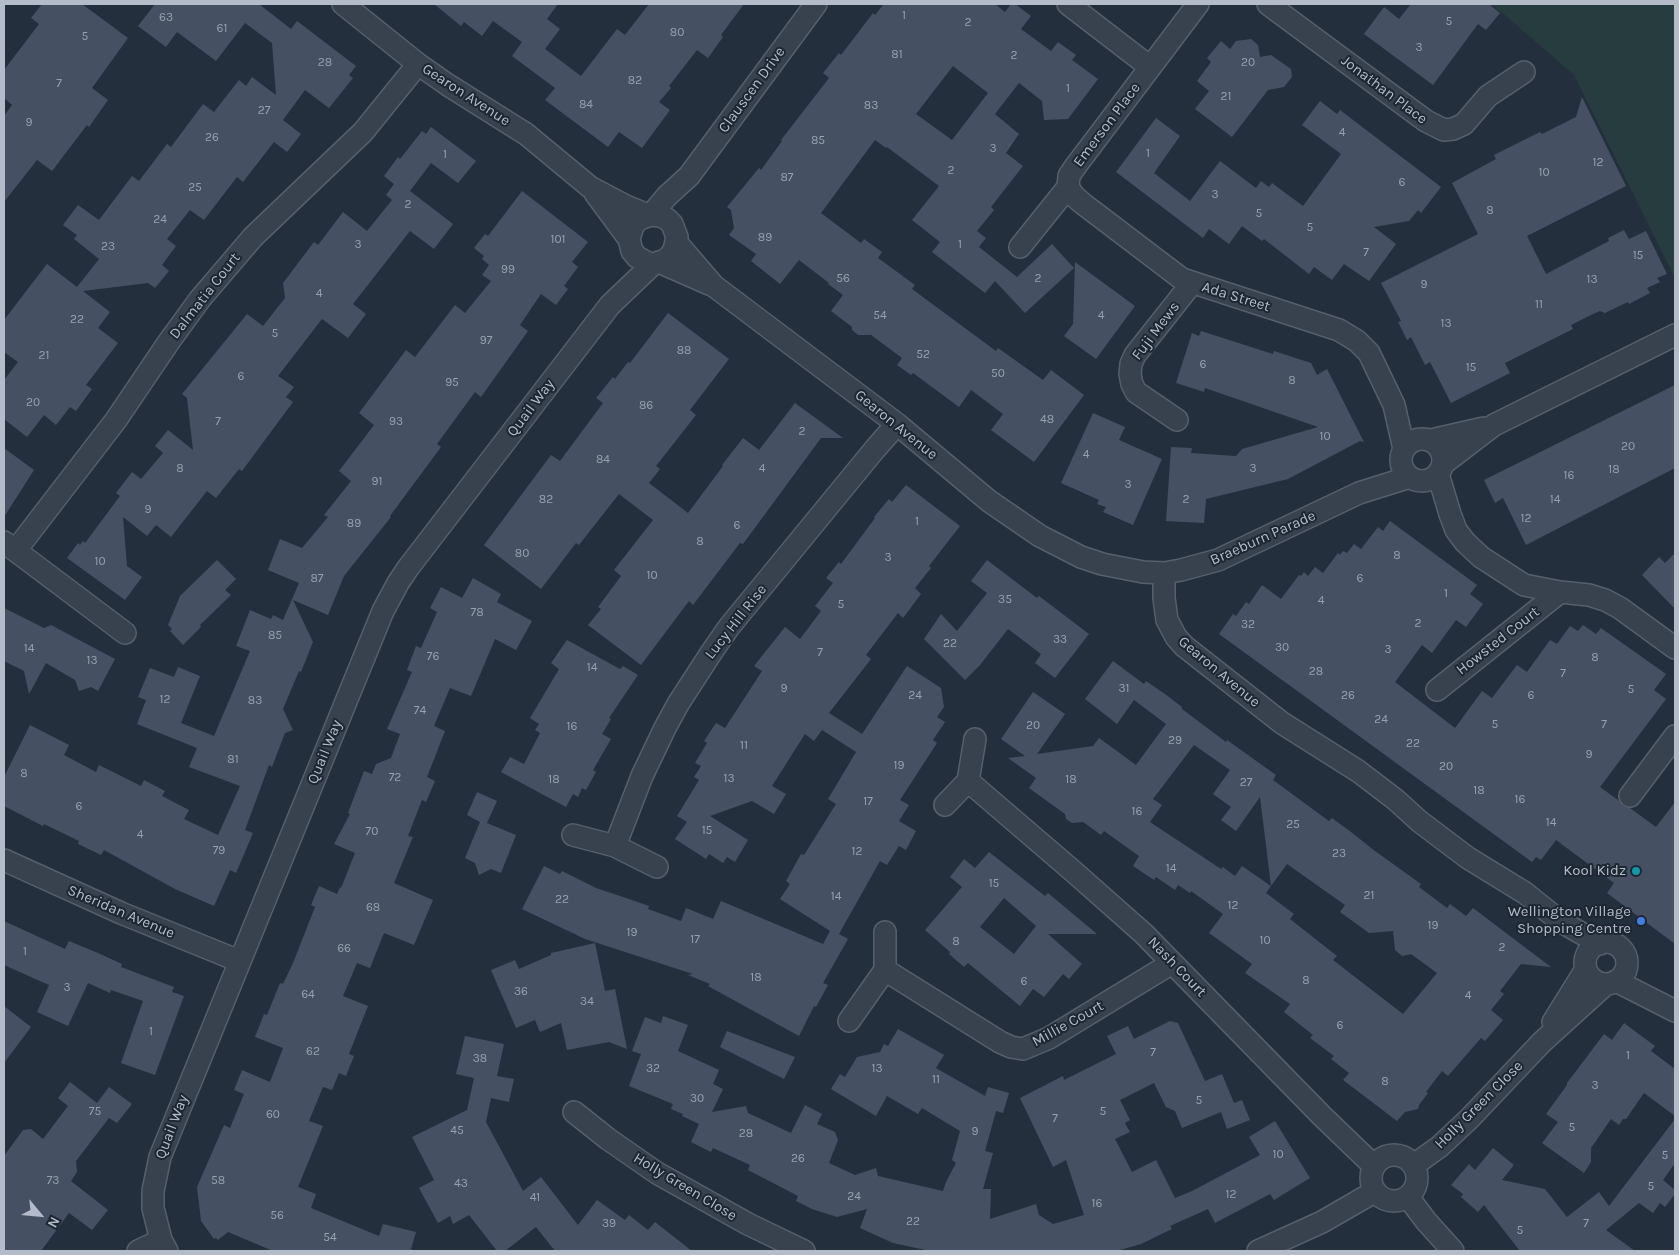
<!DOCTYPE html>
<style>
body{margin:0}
#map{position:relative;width:1679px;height:1255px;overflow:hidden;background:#242f3e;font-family:Karla,sans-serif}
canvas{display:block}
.frame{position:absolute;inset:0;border:5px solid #b4bcc9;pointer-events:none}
.north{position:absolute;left:15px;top:1190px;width:50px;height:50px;-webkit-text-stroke:4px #1d2633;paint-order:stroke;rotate:118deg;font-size:14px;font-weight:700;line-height:20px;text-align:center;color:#b4bcc9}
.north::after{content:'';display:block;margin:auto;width:18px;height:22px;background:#b4bcc9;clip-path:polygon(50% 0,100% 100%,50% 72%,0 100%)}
</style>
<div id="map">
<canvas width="1679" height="1255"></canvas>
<div class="frame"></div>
<div class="north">N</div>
</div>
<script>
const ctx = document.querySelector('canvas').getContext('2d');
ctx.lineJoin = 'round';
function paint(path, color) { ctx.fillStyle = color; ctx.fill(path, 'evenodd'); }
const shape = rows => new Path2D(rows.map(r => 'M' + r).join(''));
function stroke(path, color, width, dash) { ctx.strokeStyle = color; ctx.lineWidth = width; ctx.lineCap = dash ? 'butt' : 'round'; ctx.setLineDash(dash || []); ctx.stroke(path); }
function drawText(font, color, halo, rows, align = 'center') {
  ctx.font = font + ' Karla,sans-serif'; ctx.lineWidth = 4; ctx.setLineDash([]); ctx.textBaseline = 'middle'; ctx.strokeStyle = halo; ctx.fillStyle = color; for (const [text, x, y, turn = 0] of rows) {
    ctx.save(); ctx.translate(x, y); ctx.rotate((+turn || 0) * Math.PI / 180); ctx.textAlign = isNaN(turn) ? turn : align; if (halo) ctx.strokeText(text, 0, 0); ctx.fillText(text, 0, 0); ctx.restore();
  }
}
const green = shape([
 [1490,4,1675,4,1675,278,1574,75,1506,16]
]);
const building = shape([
 [42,4,82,4,128,38,92,88,108,100,89,127,87,125,52,171,37,160,4,202,4,116,12,105,4,98,4,70,39,24,31,18],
 [155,4,259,4,291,29,297,21,356,66,349,75,353,78,329,108,305,90,283,120,301,134,287,152,274,142,243,182,237,177,204,220,190,210,167,239,176,246,162,265,169,271,155,288,148,283,83,291,110,312,98,328,118,343,86,385,92,389,76,411,70,407,56,425,44,415,27,437,4,419,4,380,18,362,4,352,4,320,47,264,77,287,99,259,74,239,77,235,63,225,78,205,99,220,132,176,139,181,167,144,171,147,203,104,214,112,239,80,246,86,252,77,276,95,272,43,245,23,216,61,177,32,166,47,138,26],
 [434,4,558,4,547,19,560,29,545,49,581,76,617,29,625,35,649,4,744,4,721,35,723,37,708,58,697,50,669,86,671,88,659,102,670,110,642,148,619,132,608,147,545,100,555,88,512,56,522,42,493,21,482,36,464,22,461,26],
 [884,4,995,4,1005,12,1011,4,1015,4,1031,16,1021,29,1051,51,1058,42,1076,55,1072,60,1098,79,1068,119,1044,120,1042,101,1019,83,995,114,1019,134,1006,153,1023,166,991,207,994,210,977,231,986,238,979,247,1017,277,1052,244,1074,268,1025,313,995,281,985,293,932,252,940,242,912,220,939,186,887,147,886,148,875,140,821,213,861,243,864,239,882,252,878,258,915,285,912,289,996,351,998,348,1043,380,1051,370,1084,395,1034,462,991,430,1003,414,971,390,959,407,913,373,911,375,897,365,902,358,871,335,858,335,852,330,852,327,831,311,843,295,828,284,829,283,799,260,780,284,751,261,756,254,729,235,734,228,731,210,727,207,759,168,761,170,782,141,781,140,829,78,823,73,839,53,841,55,873,13,875,15],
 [953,66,988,93,952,140,916,114],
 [1411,4,1493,4,1491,6,1500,13,1486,30,1478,24,1433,85,1364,34,1384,7,1399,19],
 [1251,39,1258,45,1260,57,1271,55,1291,69,1292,77,1284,87,1268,90,1232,137,1195,109,1209,91,1197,81,1211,62,1207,58,1221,41,1230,49,1236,41],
 [1582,97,1626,186,1527,236,1546,274,1609,241,1608,238,1624,230,1629,239,1646,231,1667,274,1657,278,1660,282,1647,288,1650,293,1629,304,1628,302,1605,313,1600,311,1593,314,1571,325,1573,329,1505,363,1510,373,1451,403,1430,362,1425,365,1411,337,1407,340,1398,322,1401,321,1381,283,1478,234,1452,183,1496,159,1494,155,1540,132,1542,134,1576,117],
 [1320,101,1337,114,1340,110,1441,187,1421,213,1418,210,1409,221,1374,227,1396,244,1369,281,1344,264,1332,280,1314,267,1309,274,1264,239,1262,241,1242,226,1229,244,1209,229,1203,238,1116,172,1156,118,1180,136,1154,173,1190,201,1220,161,1256,188,1261,181,1269,187,1272,183,1303,206,1341,154,1302,125],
 [431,127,476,161,458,183,431,163,410,191,453,224,434,249,410,231,353,304,366,314,348,338,322,319,278,376,294,387,286,397,293,402,242,471,239,469,216,498,207,491,171,537,156,525,147,536,123,517,127,566,142,577,125,600,67,558,78,543,80,545,83,541,85,543,120,496,116,493,132,472,141,479,163,453,155,446,168,430,193,450,187,398,182,394,247,314,263,326,285,298,283,283,314,242,318,245,343,212,367,231,392,200,386,195,394,184,384,176,398,157,400,159,422,131,426,134],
 [522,191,588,242,572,262,578,267,564,286,568,289,556,305,541,294,520,325,528,331,481,397,475,392,437,444,441,447,390,516,391,517,344,576,328,615,293,600,313,642,301,672,299,671,283,709,293,730,285,733,272,767,269,765,245,830,253,833,236,873,230,870,214,906,175,889,104,850,101,855,78,844,79,841,44,824,43,826,4,806,4,777,30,725,69,745,64,755,96,772,99,765,141,786,144,780,165,791,162,796,189,810,184,819,218,835,240,786,189,767,197,748,137,724,146,700,138,697,150,668,174,677,178,667,200,676,181,723,214,736,250,651,236,646,250,610,271,619,273,615,283,620,299,583,268,570,280,539,302,548,328,517,324,515,351,481,339,471,374,425,359,413,406,350,415,357,455,305,465,313,491,281,482,275,489,265,482,259,484,256,474,248,485,234,488,236],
 [1075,262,1135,306,1096,359,1064,336,1073,324],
 [668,313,729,359,690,410,696,415,656,466,660,469,649,483,688,513,723,466,722,465,743,438,759,450,795,403,843,438,821,438,743,544,740,543,693,605,689,601,641,665,588,625,601,609,598,607,621,576,614,570,653,520,619,494,579,545,576,543,541,589,484,545,551,455,560,461,603,403,596,398,613,377,615,379,628,362,630,363],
 [1201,331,1273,354,1274,351,1311,363,1317,375,1327,369,1364,442,1360,441,1288,479,1206,499,1204,523,1166,521,1171,447,1192,448,1191,453,1236,456,1242,449,1318,427,1205,388,1204,392,1176,383,1192,333,1199,336],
 [1675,385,1675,468,1526,545,1503,498,1495,503,1484,480],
 [1093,413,1125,427,1119,440,1162,459,1133,525,1103,512,1106,507,1097,504,1099,500,1061,483],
 [4,448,34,470,4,517],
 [906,485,960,526,929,566,931,568,915,588,921,594,903,618,898,613,866,655,871,659,829,713,862,734,907,666,941,688,944,707,937,717,945,722,933,740,937,743,900,800,909,805,899,821,916,831,906,850,899,846,887,865,880,861,839,934,848,939,823,983,828,985,816,1007,814,1006,799,1036,708,986,710,984,688,975,693,974,585,939,522,909,544,866,560,874,562,871,596,888,626,898,649,906,648,909,681,921,686,908,713,919,721,901,823,944,830,931,780,899,790,884,786,881,801,854,804,855,836,804,828,799,856,752,822,730,814,741,805,734,772,786,786,794,774,814,752,801,710,816,748,840,735,862,727,857,723,863,709,854,706,859,675,839,687,822,677,816,699,780,694,777,701,766,695,763,707,743,704,741,716,723,725,728,762,671,754,666,785,627,800,639,821,611,815,606,833,583,826,578,839,562,841,564,875,518,874,517,889,499,892,502],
 [1390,521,1477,585,1470,594,1483,604,1466,627,1456,620,1432,653,1422,645,1395,682,1455,728,1482,691,1492,698,1517,665,1527,672,1550,640,1557,644,1570,626,1578,631,1583,625,1596,634,1601,628,1666,674,1654,690,1666,699,1600,787,1618,800,1623,806,1630,808,1656,827,1675,802,1675,944,1607,893,1614,883,1556,840,1541,860,1536,857,1532,862,1219,634,1233,614,1236,616,1246,602,1249,604,1262,585,1281,599,1299,575,1301,576,1304,572,1308,576,1315,567,1323,573,1338,553,1340,555,1343,551,1347,553,1354,544,1361,549,1378,527,1383,531],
 [1675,553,1675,609,1642,575,1659,557,1665,563],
 [217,560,236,579,225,590,231,595,200,625,201,627,183,645,170,631,172,629,168,625,180,596],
 [987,560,1037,598,1039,596,1089,634,1055,678,1035,663,1041,654,1008,629,980,665,965,680,924,639,941,614,957,631,987,593,971,581],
 [473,578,501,594,497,602,532,621,516,650,495,639,471,696,450,688,434,726,445,731,427,777,435,781,426,802,422,800,408,836,413,837,394,883,433,900,414,945,384,933,370,968,357,963,343,996,368,1006,349,1054,354,1056,346,1076,339,1073,332,1090,323,1087,309,1121,323,1126,298,1187,316,1194,311,1208,379,1236,383,1224,416,1232,411,1249,416,1251,273,1251,228,1232,218,1240,216,1238,214,1239,201,1221,197,1187,224,1125,230,1128,244,1094,234,1090,242,1070,270,1082,283,1048,255,1037,264,1014,267,1015,280,983,283,984,293,963,315,907,311,905,319,886,337,894,340,887,341,888,355,853,334,844,350,814,348,813,364,771,372,774,376,764,391,758,400,734,387,729,412,672,407,670,416,646,421,648,437,612,430,608,441,587,462,598],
 [4,608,44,628,51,625,115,659,98,691,91,687,79,691,75,680,46,663,29,694,24,671,4,661],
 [567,640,620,669,623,666,638,675,609,718,611,719,602,734,611,739,593,770,596,772,586,790,582,788,578,797,573,794,566,807,501,772,510,757,524,764,540,733,535,730,539,724,530,718,559,669,551,663],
 [1113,661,1144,684,1146,681,1165,694,1182,707,1182,709,1226,742,1227,740,1276,775,1273,780,1329,821,1332,818,1351,832,1375,851,1421,884,1419,887,1447,908,1450,904,1466,916,1473,908,1551,967,1521,964,1500,991,1504,994,1491,1010,1503,1020,1485,1041,1481,1038,1448,1076,1442,1071,1426,1092,1428,1093,1419,1105,1418,1109,1405,1112,1397,1121,1343,1080,1349,1073,1331,1059,1334,1056,1310,1038,1313,1035,1284,1012,1290,1004,1245,973,1252,964,1209,933,1223,914,1191,891,1190,893,1178,885,1175,890,1156,877,1154,880,1133,866,1139,856,1104,831,1101,835,1083,822,1072,823,1066,819,1065,814,1029,788,1036,778,1008,758,1025,756,1001,739,1033,692,1065,714,1037,754,1093,746,1099,738,1136,765,1166,724,1134,700,1117,724,1085,699],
 [1194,745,1230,770,1213,794,1231,807,1221,820,1236,831,1260,797,1271,886,1287,864,1345,905,1340,912,1369,933,1393,931,1395,950,1402,956,1411,954,1437,973,1403,1014,1333,960,1337,956,1290,919,1294,914,1266,893,1271,886,1242,866,1235,876,1223,867,1221,869,1150,822,1162,805,1153,799],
 [477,792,497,801,487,823,516,835,501,873,491,869,479,875,475,863,465,858,480,822,467,815],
 [989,852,1045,896,1048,893,1097,934,1048,934,1082,964,1069,979,1063,974,1044,997,1033,989,1020,1006,968,963,964,967,949,954,950,952,925,930,962,887,950,877,964,859,975,868],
 [1004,898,1036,926,1014,954,980,927],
 [4,921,65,949,69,941,98,953,122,964,121,967,174,987,172,992,184,996,155,1075,121,1063,143,1001,111,990,110,993,88,983,68,1026,37,1012,49,985,4,965],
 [595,943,605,991,615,989,627,1049,609,1042,567,1050,561,1023,540,1032,535,1020,516,1028,491,970,515,960,519,969,551,955,551,953],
 [4,1006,31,1027,4,1063],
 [663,1016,688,1025,678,1051,719,1070,713,1084,723,1089,712,1112,746,1106,748,1113,791,1133,805,1105,822,1114,817,1124,835,1132,838,1140,829,1163,855,1175,876,1168,878,1176,943,1191,946,1182,956,1163,952,1160,960,1131,922,1108,918,1114,887,1096,876,1116,831,1089,840,1074,845,1077,857,1057,880,1052,884,1044,888,1046,898,1029,944,1055,936,1068,985,1096,988,1087,1009,1093,1003,1113,996,1111,985,1151,993,1153,983,1189,991,1189,990,1219,1036,1204,1039,1215,1053,1224,1084,1215,1066,1160,1053,1167,1020,1098,1063,1076,1064,1080,1116,1054,1107,1036,1128,1026,1134,1039,1170,1021,1178,1023,1205,1081,1222,1074,1234,1103,1242,1100,1250,1120,1227,1129,1221,1112,1182,1128,1175,1111,1166,1107,1154,1083,1120,1100,1130,1120,1125,1123,1130,1132,1115,1139,1132,1172,1156,1160,1175,1198,1192,1191,1260,1155,1249,1137,1275,1121,1310,1178,1274,1200,1270,1194,1215,1223,1208,1209,1170,1226,1172,1229,1141,1244,1117,1251,930,1251,893,1243,860,1228,867,1209,837,1217,812,1209,796,1201,798,1196,748,1170,750,1165,713,1148,711,1152,691,1142,699,1124,682,1116,683,1114,671,1109,673,1104,629,1086,641,1054,632,1051,645,1017,661,1023],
 [1624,1023,1655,1046,1651,1051,1675,1069,1675,1116,1644,1093,1626,1119,1623,1119,1619,1125,1611,1119,1591,1148,1591,1162,1584,1173,1542,1143,1558,1122,1546,1114,1567,1085,1567,1083,1604,1034,1612,1040],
 [727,1031,795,1057,784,1079,720,1047],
 [465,1036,504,1044,497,1076,514,1079,509,1102,491,1098,486,1122,523,1191,541,1177,578,1225,597,1200,625,1220,629,1215,648,1230,655,1222,692,1251,555,1251,536,1227,505,1251,497,1251,469,1215,453,1224,450,1216,438,1223,419,1188,434,1180,412,1137,467,1110,474,1078,456,1074],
 [70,1082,97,1103,109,1087,132,1104,117,1123,109,1118,76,1161,77,1172,71,1181,108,1210,92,1230,69,1213,41,1251,4,1251,4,1156,23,1130,31,1129,43,1139,68,1106,58,1098],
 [1675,1119,1675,1163,1663,1180,1675,1190,1675,1194,1665,1207,1660,1203,1653,1213,1639,1203,1606,1230,1635,1251,1520,1251,1484,1205,1478,1212,1461,1197,1463,1194,1451,1185,1469,1164,1475,1170,1493,1148,1514,1165,1502,1180,1545,1189,1567,1217,1599,1192,1609,1206]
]);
const minor = shape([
 [343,4,418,64,448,85,526,134,590,187,626,206,648,215],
 [1068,4,1150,67],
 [1268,4,1426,121,1444,130,1453,129,1464,124,1488,96,1524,72],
 [1068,187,1074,196,1082,203,1182,279,1339,330,1357,341,1369,353,1394,405,1404,449],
 [595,193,629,239],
 [651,215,667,196,689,176,816,4],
 [651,215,660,216,667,219,672,224,677,237,674,250,670,256,665,260,652,265,637,257,632,251,629,239,633,226,637,221,642,218,651,215],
 [677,243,714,286,897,424,989,501,1040,536,1081,557,1102,564,1143,572,1164,573,1181,570,1218,560,1359,493,1410,477],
 [1020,247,1068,187,1069,176,1075,167,1198,4],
 [659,262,709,284],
 [1177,420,1136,392,1132,384,1130,374,1131,364,1135,355,1192,283],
 '1401 460a21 21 0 1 1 42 0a21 21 0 1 1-42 0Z',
 [1431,440,1484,428],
 [1443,464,1494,425,1675,335],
 [1438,474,1450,514,1456,530,1465,542,1481,557,1524,585,1560,592,1589,595,1605,600,1620,608,1675,648],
 [4,542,125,633],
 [16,550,116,420,168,343,200,299,253,237,363,132,418,64],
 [1164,573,1164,598,1167,620,1176,637,1184,646,1282,723,1358,771,1396,800,1419,821,1468,858,1525,893,1560,921,1600,944],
 [1437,690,1560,592],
 [968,781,1074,872,1144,934,1322,1116,1374,1166],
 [1630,796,1675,736],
 [945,805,968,781,975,739],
 [573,835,615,846,657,867],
 [615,846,642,776,665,728,678,704,711,653,729,627,875,449,897,424],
 [4,860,121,913,239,961],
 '1585 963a21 21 0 1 1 42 0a21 21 0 1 1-42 0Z',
 [885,970,1000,1042,1011,1047,1023,1049,1049,1038,1172,963],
 [1616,981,1675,1011],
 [849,1021,885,970,885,932],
 [1553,1022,1586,969],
 [574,1112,608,1139,657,1173,748,1224,804,1251],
 '1371 1178a23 23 0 1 1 46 0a23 23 0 1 1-46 0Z',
 [1414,1165,1439,1147,1469,1119,1542,1042,1606,984],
 [1408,1197,1426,1221,1453,1251],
 [138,1251,161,1240],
 [167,1251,161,1240,153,1208,153,1191,160,1157,383,611,398,583,408,568,610,305,652,265],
 [1258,1251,1322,1222,1374,1192]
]);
const markers = [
 [1636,871,5,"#0f9aa8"],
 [1641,921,5,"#3f7fe0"]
];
const numberNames = [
 ["1",904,16],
 ["63",166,18],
 ["5",1449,22],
 ["2",968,23],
 ["61",222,29],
 ["80",677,33],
 ["5",85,37],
 ["3",1419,48],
 ["81",897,55],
 ["2",1014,56],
 ["28",325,63],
 ["20",1248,63],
 ["82",635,81],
 ["7",59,84],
 ["1",1068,89],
 ["21",1226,97],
 ["84",586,105],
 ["83",871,106],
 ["27",264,111],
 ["9",29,123],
 ["4",1342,133],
 ["26",212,138],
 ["85",818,141],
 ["3",993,149],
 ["1",1148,154],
 ["1",445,155],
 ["12",1598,163],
 ["2",951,171],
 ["10",1544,173],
 ["87",787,178],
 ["6",1402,183],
 ["25",195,188],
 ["3",1215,195],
 ["2",408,205],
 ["8",1490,211],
 ["5",1259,214],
 ["24",160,220],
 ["5",1310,228],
 ["89",765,238],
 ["101",558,240],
 ["3",358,245],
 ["1",960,245],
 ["23",108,247],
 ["7",1366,253],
 ["15",1638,256],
 ["99",508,270],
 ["56",843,279],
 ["2",1038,279],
 ["13",1592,280],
 ["9",1424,285],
 ["4",319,294],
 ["11",1539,305],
 ["54",880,316],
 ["4",1101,316],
 ["22",77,320],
 ["13",1446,324],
 ["5",275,334],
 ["97",486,341],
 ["88",684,351],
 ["52",923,355],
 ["21",44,356],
 ["6",1203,365],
 ["15",1471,368],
 ["50",998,374],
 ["6",241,377],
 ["8",1292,381],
 ["95",452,383],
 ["20",33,403],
 ["86",646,406],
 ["48",1047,420],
 ["7",218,422],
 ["93",396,422],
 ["2",802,432],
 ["10",1325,437],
 ["20",1628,447],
 ["4",1086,455],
 ["84",603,460],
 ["8",180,469],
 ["4",762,469],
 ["3",1253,469],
 ["18",1614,470],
 ["16",1569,476],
 ["91",377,482],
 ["3",1128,485],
 ["82",546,500],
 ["2",1186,500],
 ["14",1555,500],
 ["9",148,510],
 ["12",1526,519],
 ["1",917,522],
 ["89",354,524],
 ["6",737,526],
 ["8",700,542],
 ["80",522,554],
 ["8",1397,556],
 ["3",888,558],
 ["10",100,562],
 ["10",652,576],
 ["87",317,579],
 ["6",1360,579],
 ["1",1446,594],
 ["35",1005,600],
 ["4",1321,601],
 ["5",841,605],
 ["78",477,613],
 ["2",1418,624],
 ["32",1248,625],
 ["85",275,636],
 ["33",1060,640],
 ["22",950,644],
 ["30",1282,648],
 ["14",29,649],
 ["3",1388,650],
 ["7",820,653],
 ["76",433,657],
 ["8",1595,658],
 ["13",92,661],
 ["14",592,668],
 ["28",1316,672],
 ["7",1563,674],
 ["9",784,689],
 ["31",1124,689],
 ["5",1631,690],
 ["24",915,696],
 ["26",1348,696],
 ["6",1531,696],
 ["12",165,700],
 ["83",255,701],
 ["74",420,711],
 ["24",1381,720],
 ["5",1495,725],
 ["7",1604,725],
 ["20",1033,726],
 ["16",572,727],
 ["29",1175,741],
 ["22",1413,744],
 ["11",744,746],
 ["9",1589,755],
 ["81",233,760],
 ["19",899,766],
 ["20",1446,767],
 ["8",24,774],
 ["72",395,778],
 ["13",729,779],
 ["18",554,780],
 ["18",1071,780],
 ["27",1246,783],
 ["18",1479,791],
 ["16",1520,800],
 ["17",868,802],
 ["6",79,807],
 ["16",1137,812],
 ["14",1551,823],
 ["25",1293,825],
 ["15",707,831],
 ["70",372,832],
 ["4",140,835],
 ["79",219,851],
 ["12",857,852],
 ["23",1339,854],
 ["14",1171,869],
 ["15",994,884],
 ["21",1369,896],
 ["14",836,897],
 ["22",562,900],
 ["12",1233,906],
 ["68",373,908],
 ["19",1433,926],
 ["19",632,933],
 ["17",695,940],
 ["10",1265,941],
 ["8",956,942],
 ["2",1502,948],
 ["66",344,949],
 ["1",25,952],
 ["18",756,978],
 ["8",1306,981],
 ["6",1024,982],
 ["3",67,988],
 ["36",521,992],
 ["64",308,995],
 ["4",1468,996],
 ["34",587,1002],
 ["6",1340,1026],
 ["1",151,1032],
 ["62",313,1052],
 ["7",1153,1053],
 ["1",1628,1056],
 ["38",480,1059],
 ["32",653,1069],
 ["13",877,1069],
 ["11",936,1080],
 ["8",1385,1082],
 ["3",1595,1086],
 ["30",697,1099],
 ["5",1199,1101],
 ["75",95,1112],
 ["5",1103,1112],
 ["60",273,1115],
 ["7",1055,1119],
 ["5",1572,1128],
 ["45",457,1131],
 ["9",975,1132],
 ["28",746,1134],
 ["10",1278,1155],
 ["5",1665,1156],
 ["26",798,1159],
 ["73",53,1181],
 ["58",218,1181],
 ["43",461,1184],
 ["5",1651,1187],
 ["12",1231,1195],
 ["24",854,1197],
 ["41",535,1198],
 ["16",1097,1204],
 ["56",277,1216],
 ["22",913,1222],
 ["39",609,1224],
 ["7",1586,1224],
 ["5",1520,1231],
 ["54",330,1238]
];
const streetNames = [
 ["Clauscen Drive",752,90,-54],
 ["Jonathan Place",1384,90,37],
 ["Gearon Avenue",466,95,33],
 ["Emerson Place",1107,125,-53],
 ["Dalmatia Court",205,296,-52],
 ["Ada Street",1236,297,17],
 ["Fuji Mews",1156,331,-53],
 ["Quail Way",531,408,-53],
 ["Gearon Avenue",896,425,39],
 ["Braeburn Parade",1263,538,-24],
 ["Lucy Hill Rise",736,622,-52],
 ["Howsted Court",1498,641,-38],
 ["Gearon Avenue",1219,672,40],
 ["Quail Way",325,752,-68],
 ["Sheridan Avenue",121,912,23],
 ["Nash Court",1177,967,46],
 ["Millie Court",1068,1024,-29],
 ["Holly Green Close",1479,1105,-45],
 ["Quail Way",172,1127,-69],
 ["Holly Green Close",685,1187,31]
];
const poiNames = [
 ["Kool Kidz",1626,871],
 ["Wellington Village",1631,912],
 ["Shopping Centre",1631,929]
];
paint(green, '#263c3f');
paint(building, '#455162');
stroke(minor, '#565f6c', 24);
stroke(minor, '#38414e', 21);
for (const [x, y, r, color] of markers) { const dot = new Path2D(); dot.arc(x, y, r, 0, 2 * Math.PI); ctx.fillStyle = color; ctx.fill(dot); stroke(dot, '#1d2633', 2); }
drawText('12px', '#98a1af', null, numberNames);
drawText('15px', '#b4bcc9', '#1d2633', streetNames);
drawText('15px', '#b4bcc9', '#1d2633', poiNames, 'right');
</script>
